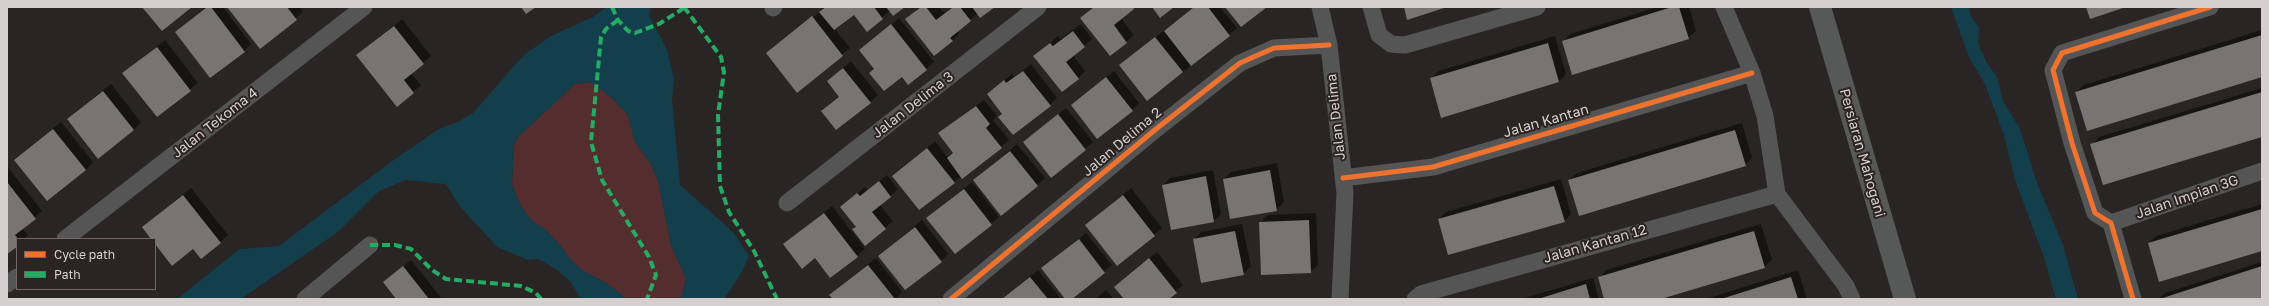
<!DOCTYPE html>
<style>
body{margin:0}
#map{position:relative;width:2269px;height:306px;overflow:hidden;background:#2a2525;font-family:"Golos Text",sans-serif}
canvas{display:block}
.frame{position:absolute;inset:0;border:8px solid #d6cfcf;pointer-events:none}
.legend{position:absolute;left:16px;top:238px;width:140px;height:52px;box-sizing:border-box;background:#2c2323;border:1px solid #706868;margin:0;padding:5px 7px;list-style:none;font-size:12px;color:#d6cfcf}
.legend li{display:flex;align-items:center;gap:8px;height:20px}
.legend b{width:20px;border:1px solid #706868}
</style>
<div id="map">
<canvas width="2269" height="306"></canvas>
<div class="frame"></div>
<ul class="legend">
<li><b style="height:5px;background:#ef722f"></b>Cycle path</li>
<li><b style="height:5px;background:#26ab63"></b>Path</li>
</ul>
</div>
<script>
const ctx = document.querySelector('canvas').getContext('2d');
ctx.lineJoin = 'round';
function paint(path, color) { ctx.fillStyle = color; ctx.fill(path, 'evenodd'); }
const shape = rows => new Path2D(rows.map(r => 'M' + r).join(''));
function stroke(path, color, width, dash) { ctx.strokeStyle = color; ctx.lineWidth = width; ctx.lineCap = dash ? 'butt' : 'round'; ctx.setLineDash(dash || []); ctx.stroke(path); }
function drawText(font, color, halo, rows, align = 'center') {
  ctx.font = font + ' "Golos Text",sans-serif'; ctx.lineWidth = 4; ctx.setLineDash([]); ctx.textBaseline = 'middle'; ctx.strokeStyle = halo; ctx.fillStyle = color; for (const [text, x, y, turn = 0] of rows) {
    ctx.save(); ctx.translate(x, y); ctx.rotate((+turn || 0) * Math.PI / 180); ctx.textAlign = isNaN(turn) ? turn : align; if (halo) ctx.strokeText(text, 0, 0); ctx.fillText(text, 0, 0); ctx.restore();
  }
}
const green = shape([
 [591,82,612,98,628,115,635,142,651,164,658,181,671,245,686,279,681,299,627,299,606,283,582,270,570,259,559,244,546,230,531,220,520,205,512,184,514,146,517,138,575,84]
]);
const water = shape([
 [607,7,651,7,649,15,667,50,674,79,672,99,680,185,733,232,749,256,742,272,724,299,681,299,686,279,671,245,658,181,651,164,635,142,628,115,612,98,590,82,575,84,517,138,514,146,512,184,520,205,531,220,546,230,559,244,570,259,582,270,606,283,627,299,581,299,570,281,556,269,538,259,528,260,497,247,459,205,446,184,406,180,379,191,339,231,241,299,177,299,240,249,279,246,391,162,439,129,458,122,473,113,524,55,551,36,593,17],
 [1951,7,1969,7,1970,15,1979,28,1978,44,1987,63,1997,77,2003,101,2020,129,2037,183,2063,245,2078,299,2056,299,2044,257,2015,180,2005,138,1985,84,1969,57]
]);
const shadow = shape([
 [206,7,223,7,251,44,244,51,176,32],
 [228,7,300,7,303,12,260,47],
 [826,7,903,7,890,11,867,30,854,13,834,28,850,48,797,91,767,53],
 [920,7,939,7,944,13,952,7,993,7,978,13,957,31,959,33,952,41,907,19],
 [1094,7,1134,7,1121,18,1134,35,1110,55,1081,18],
 [1194,7,1220,7,1237,28,1183,72,1120,65],
 [1658,7,1689,7,1696,31,1688,38,1563,42,1570,34],
 [899,18,934,62,926,69,902,76,875,68,860,50],
 [402,19,431,56,411,73,421,85,397,106,365,48],
 [1081,24,1092,39,1073,55,1085,71,1078,79,1035,56,1058,36,1060,39],
 [2262,30,2262,76,2076,92,2084,85],
 [1555,36,1566,74,1559,82,1431,79,1439,71],
 [165,40,198,83,157,116,124,73],
 [851,61,878,95,870,102,822,111,840,96,828,81],
 [1031,64,1057,98,1050,105,1003,113,988,94,1012,74,1014,77],
 [1114,71,1139,103,1132,110,1072,105],
 [111,84,141,122,134,130,76,112],
 [2262,88,2262,136,2092,145,2099,137],
 [984,100,997,116,993,120,1009,140,1001,147,954,182,893,176,935,141,948,158,954,152,939,133],
 [1066,108,1093,142,1051,176,1024,142],
 [61,122,93,162,86,170,15,160],
 [1742,123,1752,158,1745,165,1569,180,1577,173],
 [1017,144,1045,178,1002,214,974,180],
 [1277,163,1284,202,1276,210,1224,179,1231,172],
 [7,166,42,211,22,228,28,235,24,239,17,239,7,253],
 [1213,170,1221,214,1214,221,1171,229,1163,185,1170,178],
 [887,175,898,189,880,205,893,221,865,244,853,230,857,226,841,207,865,187,868,190],
 [1561,179,1571,214,1564,221,1439,219,1446,212],
 [972,182,999,217,955,253,928,218],
 [191,188,228,235,220,243,193,248,155,243,155,239,152,239,143,227],
 [1131,188,1162,228,1117,265,1086,225],
 [2262,204,2262,251,2149,243,2156,236],
 [832,206,865,249,830,277,815,257,784,245],
 [1316,213,1318,265,1310,272,1260,223,1268,215],
 [922,220,948,254,941,261,879,256],
 [1242,224,1251,266,1243,274,1194,240,1201,232],
 [1761,224,1772,260,1764,267,1658,299,1605,299,1599,278,1606,270],
 [1086,233,1112,265,1071,299,1067,299,1043,268],
 [1157,252,1183,285,1167,299,1125,299,1115,287],
 [876,258,902,292,895,299,834,299,831,295,838,288],
 [411,260,442,299,396,299,384,282],
 [2262,262,2262,299,2159,299,2165,293],
 [1038,270,1061,299,1002,299],
 [1798,270,1807,299,1706,299],
 [1593,278,1599,299,1521,299],
 [1106,290,1114,299,1095,299]
]);
const building = shape([
 [142,7,192,7,162,31],
 [207,7,211,7,245,52,210,78,175,32],
 [227,7,287,7,297,20,260,49],
 [521,7,536,7,526,14],
 [826,7,874,7,883,19,867,32,854,15,834,30,819,12],
 [886,7,905,7,893,16],
 [921,7,926,7,936,20,953,7,960,7,971,21,950,38,953,41,934,56,905,19],
 [972,7,995,7,980,18],
 [1094,7,1133,7,1134,9,1114,25,1127,43,1110,56,1080,18],
 [1152,7,1174,7,1160,18],
 [1194,7,1208,7,1230,36,1191,66,1164,31],
 [1225,7,1267,7,1241,27],
 [1404,7,1447,7,1407,20],
 [1672,7,1679,7,1689,39,1572,75,1562,41],
 [2086,7,2126,7,2090,19],
 [812,16,843,56,797,93,766,53],
 [891,24,927,70,908,85,902,77,884,91,869,73,874,69,859,50],
 [394,26,424,64,404,80,414,93,397,107,356,55],
 [1073,31,1085,47,1066,62,1079,79,1062,92,1033,56,1050,43,1053,46],
 [2262,35,2262,77,2087,131,2075,92],
 [1155,37,1183,72,1147,101,1119,65],
 [1548,43,1559,82,1441,118,1430,78],
 [157,47,191,91,157,117,122,73],
 [843,68,871,103,836,130,821,111,839,97,827,81],
 [1023,71,1051,106,1013,135,998,117,1002,114,987,94,1004,80,1006,83],
 [1106,77,1133,111,1097,139,1071,105],
 [103,91,134,130,98,159,67,119],
 [2262,92,2262,137,2103,185,2090,144],
 [976,106,990,124,986,128,1002,148,962,179,947,158,953,153,938,133],
 [1058,114,1086,150,1051,178,1023,142],
 [53,129,86,170,47,201,14,160],
 [1735,130,1746,166,1579,216,1568,180],
 [927,148,955,183,919,210,892,176],
 [1010,151,1038,186,1001,216,973,180],
 [1270,170,1277,211,1230,219,1223,179],
 [1206,176,1214,222,1171,230,1162,185],
 [879,181,891,197,872,212,886,229,865,246,852,229,856,227,840,207,857,193,860,196],
 [7,182,36,219,15,235,18,239,17,247,7,254],
 [1554,186,1565,222,1448,255,1438,219],
 [964,189,992,225,955,254,926,218],
 [183,195,221,243,201,259,193,249,172,266,155,244,155,239,151,239,142,227],
 [1123,195,1155,236,1117,266,1085,225],
 [2262,209,2262,251,2159,282,2148,243],
 [824,213,858,257,830,278,815,258,802,269,783,244],
 [1309,220,1311,273,1261,275,1259,222],
 [915,227,942,262,905,290,878,256],
 [1235,231,1244,275,1201,283,1193,239],
 [1754,231,1765,268,1661,299,1604,299,1598,277],
 [1079,239,1105,273,1072,299,1065,299,1041,268],
 [1149,258,1177,293,1169,299,1124,299,1114,287],
 [868,265,895,299,833,299,829,295],
 [403,266,429,299,396,299,383,282],
 [2262,266,2262,299,2160,299,2175,294],
 [1030,277,1048,299,1002,299,1012,291],
 [1791,277,1798,299,1721,299],
 [1586,284,1590,299,1538,299]
]);
const street = shape([
 [1320,7,1329,45,1345,193,1340,299],
 [1371,7,1379,35,1391,44,1405,45,1537,7],
 [1724,7,1752,73,1765,116,1777,194,1846,286,1852,299],
 [773,8,774,7],
 [1343,178,1433,167,1752,73],
 [787,203,1038,7],
 [2111,223,2262,171],
 [65,239,364,7],
 [7,284,17,277],
 [305,299,370,245],
 [951,299,1156,129,1240,63,1274,48,1329,45],
 [1415,299,1421,294,1777,194],
 [2133,299,2111,223,2095,213,2072,143,2053,70,2062,53,2210,7]
]);
const secondary = shape([
 [1820,7,1905,299]
]);
const quiet = shape([
 [612,7,618,20,628,31,635,33,659,24,684,8],
 [684,7,721,57,724,72,718,115,720,186,729,212,754,251,777,299],
 [618,20,606,29,601,37,591,142,602,180,649,257,656,275,647,299],
 [370,245,395,245,411,249,432,270,446,279,521,286,536,293,541,299]
]);
const cycleway = shape([
 [1343,178,1433,167,1752,73],
 [951,299,1156,129,1240,63,1274,48,1329,45],
 [2133,299,2111,223,2095,213,2072,143,2053,70,2062,53,2210,7]
]);
const streetNames = [
 ["Jalan Delima 3",913,105,-38],
 ["Jalan Delima",1336,117,-96],
 ["Jalan Kantan",1546,121,-16],
 ["Jalan Tekoma 4",215,123,-38],
 ["Jalan Delima 2",1122,142,-40],
 ["Persiaran Mahogani",1862,153,74],
 ["Jalan Impian 3G",2187,197,-19],
 ["Jalan Kantan 12",1595,244,-16]
];
paint(green, '#542e2f');
paint(water, '#133f4c');
paint(shadow, '#0007');
paint(building, '#797474');
stroke(street, '#555556', 17);
stroke(secondary, '#575858', 22);
stroke(quiet, '#26ab63', 4, [8, 4]);
stroke(cycleway, '#ef722f', 5);
drawText('14px', '#d6cfcf', '#2c2323', streetNames);
</script>
